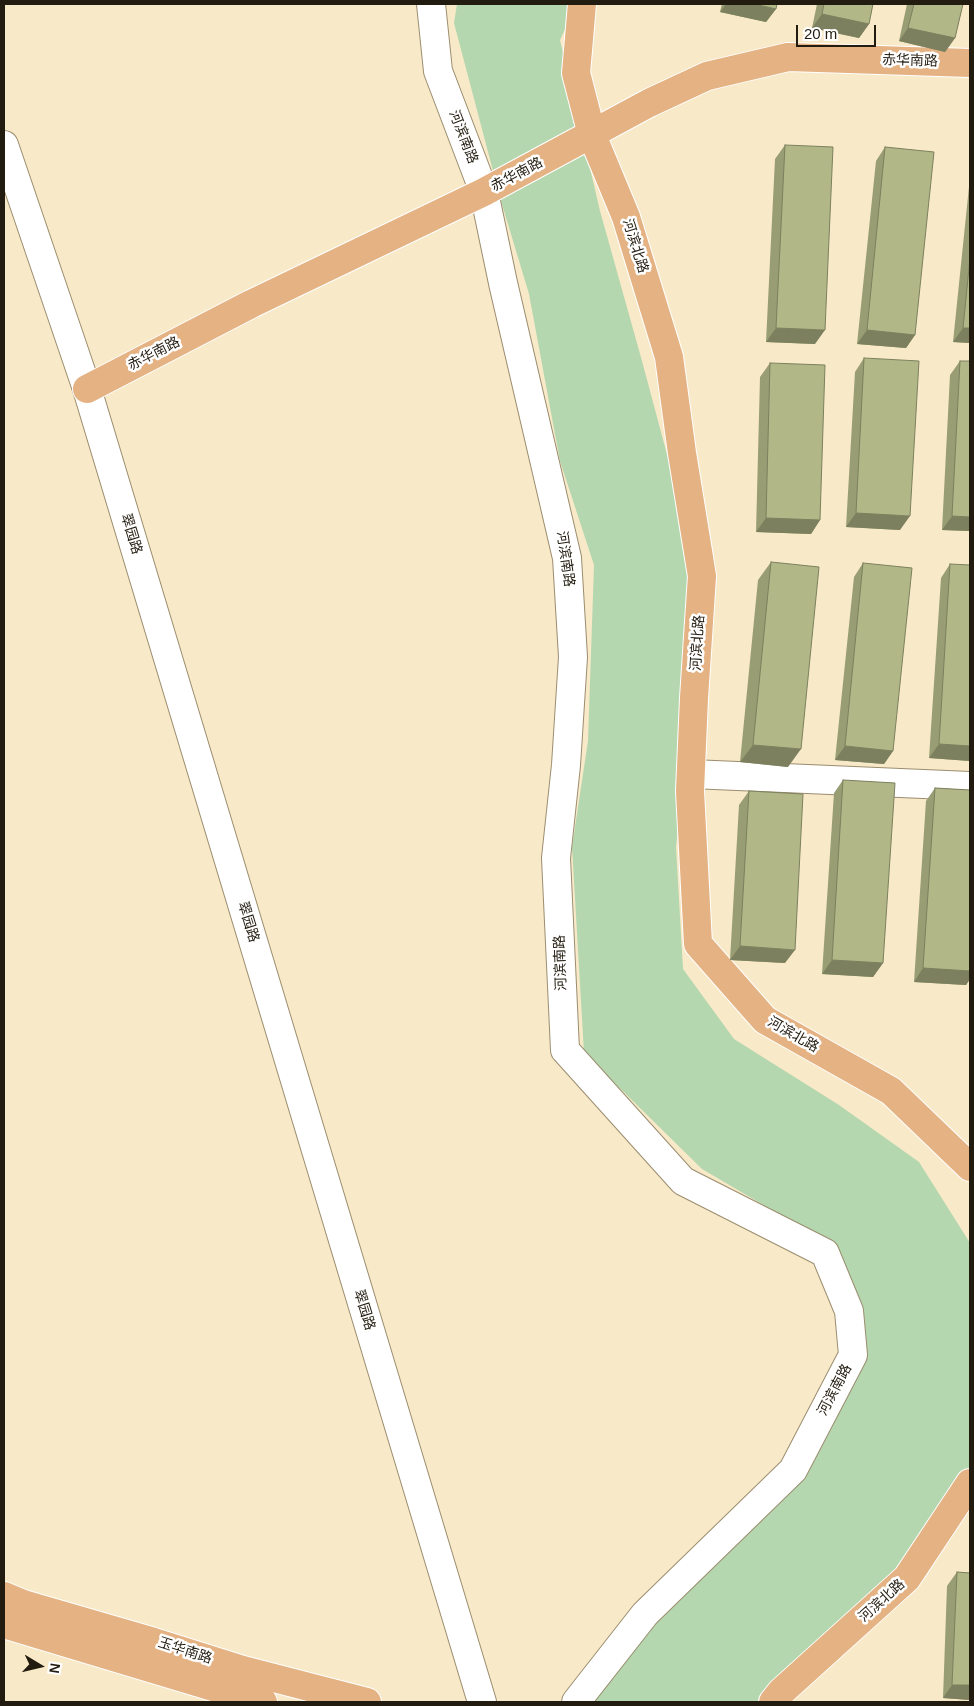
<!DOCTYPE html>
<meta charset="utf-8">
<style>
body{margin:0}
#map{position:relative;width:974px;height:1706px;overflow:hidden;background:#f8e9c8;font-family:Helvetica,sans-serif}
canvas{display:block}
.frame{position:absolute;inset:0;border:5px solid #221c10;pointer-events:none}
.north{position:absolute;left:15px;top:1641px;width:50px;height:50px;-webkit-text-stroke:4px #fff;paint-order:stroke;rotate:99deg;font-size:14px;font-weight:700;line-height:20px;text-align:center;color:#221c10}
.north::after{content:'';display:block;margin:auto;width:18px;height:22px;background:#221c10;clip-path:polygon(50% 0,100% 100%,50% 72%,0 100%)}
.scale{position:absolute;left:796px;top:25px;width:80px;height:22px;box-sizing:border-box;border:2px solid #221c10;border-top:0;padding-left:6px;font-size:15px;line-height:18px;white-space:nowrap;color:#221c10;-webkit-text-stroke:4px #fff;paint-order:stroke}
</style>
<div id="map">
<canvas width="974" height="1706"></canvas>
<div class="frame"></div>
<div class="north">N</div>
<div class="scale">20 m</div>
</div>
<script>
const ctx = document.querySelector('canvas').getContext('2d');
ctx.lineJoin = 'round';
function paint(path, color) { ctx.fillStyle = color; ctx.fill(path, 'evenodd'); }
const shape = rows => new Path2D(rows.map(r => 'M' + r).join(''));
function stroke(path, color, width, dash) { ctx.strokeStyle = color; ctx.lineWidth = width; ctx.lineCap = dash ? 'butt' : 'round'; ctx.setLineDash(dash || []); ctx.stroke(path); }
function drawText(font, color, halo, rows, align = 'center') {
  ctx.font = font + ' Helvetica,"Noto Sans SC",sans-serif'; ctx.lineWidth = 5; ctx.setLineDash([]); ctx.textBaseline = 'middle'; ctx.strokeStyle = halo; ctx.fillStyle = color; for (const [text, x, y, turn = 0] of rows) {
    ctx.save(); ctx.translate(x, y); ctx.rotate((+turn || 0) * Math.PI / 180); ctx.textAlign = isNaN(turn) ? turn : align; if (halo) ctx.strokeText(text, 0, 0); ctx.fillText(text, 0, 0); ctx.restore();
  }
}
const water = shape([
 [457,4,577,4,560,40,600,211,642,361,684,518,700,641,676,847,683,969,734,1039,839,1105,919,1162,970,1243,970,1465,959,1493,891,1589,762,1702,589,1702,655,1616,798,1477,850,1391,863,1357,835,1247,702,1169,584,1053,572,847,588,741,594,565,560,461,529,294,501,201,454,23]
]);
const minor = shape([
 [431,4,438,71,484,192,503,283,567,558,573,657,566,765,556,858,565,1050,683,1181,825,1253,849,1311,853,1355,793,1470,645,1614,576,1702],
 [4,145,87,389,482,1702],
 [691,774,970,786]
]);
const major = shape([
 [582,4,576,73,592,135,626,217,669,357,682,453,702,576,694,698,690,791,698,944,765,1020,891,1091,970,1167],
 [87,389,251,304,484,192,649,103,707,76,788,57,970,63],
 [4,1596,23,1604,154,1642,243,1670,367,1702],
 [4,1624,263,1702],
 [773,1702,781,1692,907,1578,970,1483]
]);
const wall = shape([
 [722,4,777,4,776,9,766,22,720,12],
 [817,4,873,4,869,24,859,38,812,28],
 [907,4,963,4,955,38,945,52,899,41],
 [785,145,815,344,766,342,775,159],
 [885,147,915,335,906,348,857,344,876,161],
 [970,177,970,343,953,342],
 [864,358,900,530,846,527,855,372],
 [960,361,970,531,942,530,950,375],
 [770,363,820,520,811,534,756,532,760,377],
 [771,562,788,767,740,762,758,580],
 [863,563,893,751,884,764,835,760,854,577],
 [950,564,970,761,929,758,941,578],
 [843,780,883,963,873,977,822,974,834,793],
 [935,788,970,790,970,979,966,985,914,982,926,801],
 [749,791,785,963,730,960,739,805],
 [957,1572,970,1573,970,1700,943,1698,947,1586]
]);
const shadedWall = shape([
 [726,4,754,4,776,9,766,22,720,12],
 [822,14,869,24,859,38,812,28],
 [908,28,955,38,945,52,899,41],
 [776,328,825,330,815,344,766,342],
 [963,328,970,328,970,343,953,342],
 [867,330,915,335,906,348,857,344],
 [856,513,910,516,900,530,846,527],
 [952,516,970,517,970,531,942,530],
 [766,518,820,520,811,534,756,532],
 [939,744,970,746,970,761,929,758],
 [753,745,801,749,788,767,740,762],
 [845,746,893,751,884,764,835,760],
 [740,946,795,950,785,963,730,960],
 [832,960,883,963,873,977,822,974],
 [923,968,970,971,970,979,966,985,914,982],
 [952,1685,970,1685,970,1700,943,1698]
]);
const building = shape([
 [754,4,777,4,776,9,754,4],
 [824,4,873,4,869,24,822,14,824,4],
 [914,4,963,4,955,38,908,28,914,4],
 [785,145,833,147,825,330,776,328,785,145],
 [885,147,934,152,915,335,867,330,885,147],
 [970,258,970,328,963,328,970,258],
 [864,358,919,361,910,516,856,513,864,358],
 [960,361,970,361,970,517,952,516,960,361],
 [770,363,825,365,820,520,766,518,770,363],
 [771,562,819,567,801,749,753,745,771,562],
 [863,563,912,568,893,751,845,746,863,563],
 [950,564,970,565,970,746,939,744,950,564],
 [843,780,895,783,883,963,832,960,843,780],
 [935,788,970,790,970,971,923,968,935,788],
 [749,791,803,794,795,950,740,946,749,791],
 [957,1572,970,1573,970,1685,952,1685,957,1572]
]);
const streetNames = [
 ["赤华南路",910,61,2],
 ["河滨南路",463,137,69],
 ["赤华南路",517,175,-28],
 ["河滨北路",635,246,73],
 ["赤华南路",154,354,-27],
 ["翠园路",131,534,73],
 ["河滨南路",565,559,82],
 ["河滨北路",698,643,-86],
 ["翠园路",248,922,73],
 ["河滨南路",561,963,-92],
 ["河滨北路",793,1035,30],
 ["翠园路",364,1310,73],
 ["河滨南路",835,1390,-62],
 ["河滨北路",882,1601,-42],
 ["玉华南路",185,1651,18]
];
paint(water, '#b4d7af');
stroke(minor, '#9b8d6f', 30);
stroke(major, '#fff', 30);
stroke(minor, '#fff', 28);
stroke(major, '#e4b283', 28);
paint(wall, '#989d73');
paint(shadedWall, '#7c805e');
paint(building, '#b1b786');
stroke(building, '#7c805e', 1);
drawText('14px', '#221c10', '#fff', streetNames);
</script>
